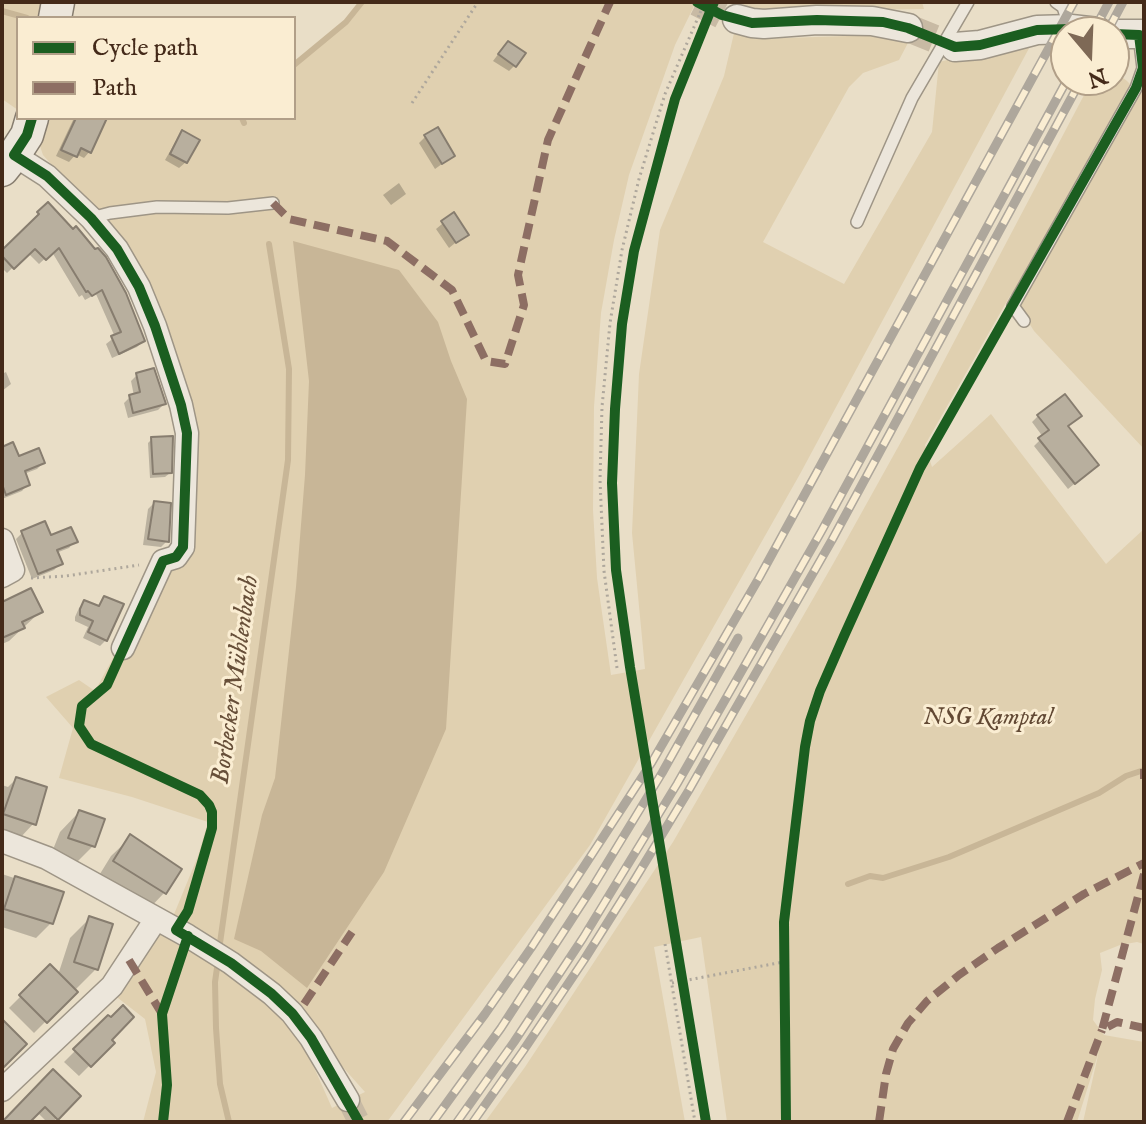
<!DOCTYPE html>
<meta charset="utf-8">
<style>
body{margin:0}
#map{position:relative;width:1146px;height:1124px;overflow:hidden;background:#e9dec7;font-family:"IM FELL English",serif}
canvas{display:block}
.frame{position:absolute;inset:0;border:4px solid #442a19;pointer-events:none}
.legend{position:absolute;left:16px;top:16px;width:280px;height:104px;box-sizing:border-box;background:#faedd2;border:2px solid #b19f88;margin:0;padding:10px 14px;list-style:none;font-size:24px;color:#442a19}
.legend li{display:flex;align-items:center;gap:16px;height:40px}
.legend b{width:40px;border:2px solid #b19f88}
.north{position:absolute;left:1050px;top:16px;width:80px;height:80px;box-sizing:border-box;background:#faedd2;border:2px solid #b19f88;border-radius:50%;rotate:161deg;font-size:22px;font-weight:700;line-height:32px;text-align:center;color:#442a19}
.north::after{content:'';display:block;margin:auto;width:28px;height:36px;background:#7e6956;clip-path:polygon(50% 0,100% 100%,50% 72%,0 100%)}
</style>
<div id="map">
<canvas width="1146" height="1124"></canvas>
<div class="frame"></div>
<ul class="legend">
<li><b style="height:10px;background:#1b5e20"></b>Cycle path</li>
<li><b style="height:10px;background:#8d6e63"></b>Path</li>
</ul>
<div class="north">N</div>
</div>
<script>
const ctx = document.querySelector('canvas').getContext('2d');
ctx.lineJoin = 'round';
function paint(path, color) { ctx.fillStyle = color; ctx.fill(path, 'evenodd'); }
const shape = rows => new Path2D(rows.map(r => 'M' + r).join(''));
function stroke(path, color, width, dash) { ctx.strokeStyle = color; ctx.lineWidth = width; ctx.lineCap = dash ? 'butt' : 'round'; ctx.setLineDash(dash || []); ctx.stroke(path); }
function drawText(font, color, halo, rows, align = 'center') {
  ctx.font = font + ' "IM FELL English",serif'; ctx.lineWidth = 6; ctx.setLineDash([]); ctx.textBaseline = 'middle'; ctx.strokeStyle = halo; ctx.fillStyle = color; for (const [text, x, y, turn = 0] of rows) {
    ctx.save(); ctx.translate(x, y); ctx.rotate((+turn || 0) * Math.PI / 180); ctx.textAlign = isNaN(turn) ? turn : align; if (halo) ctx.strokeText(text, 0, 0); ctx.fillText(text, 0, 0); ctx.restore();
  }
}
const green = shape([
 [2,2,45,2,42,18,18,18,18,110,2,99],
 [361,2,696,2,675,45,629,175,614,240,601,313,594,407,593,510,597,578,611,675,645,669,632,533,639,374,660,230,724,76,735,29,755,39,877,35,909,41,899,60,863,73,849,87,763,242,844,284,932,132,939,62,1034,39,800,474,590,845,387,1122,143,1122,156,1072,145,1019,109,991,157,921,196,942,271,996,301,1038,332,1108,365,1092,315,1036,295,1008,275,990,201,940,170,924,198,856,208,822,132,797,59,778,73,728,46,697,79,680,95,691,119,647,128,649,165,571,165,563,178,559,186,548,191,435,187,404,165,325,148,288,131,255,43,155,38,140,46,118,294,118,294,66,352,19],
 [744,2,922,2,924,9,739,12],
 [1114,71,1127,81,1137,91,1144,83,1144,449,1034,331,1011,294,925,445,932,467,991,414,1106,564,1144,529,1144,944,1137,942,1120,945,1100,953,1102,970,1095,999,1093,1020,1104,1035,1144,1042,1144,1122,1083,1122,1099,1051,1077,1122,727,1122,701,937,654,947,685,1122,485,1122,525,1067,673,842,833,564,907,431,1092,80,1114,80]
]);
const water = shape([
 [293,241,399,270,438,322,451,361,467,399,446,729,384,872,307,988,261,951,234,939,262,815,275,778,296,587,305,475,309,381]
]);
const shadow = shape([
 [502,49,515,65,509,71,493,61],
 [74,118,105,118,90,151,84,158,76,154,69,162,56,156],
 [183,133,186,162,179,168,165,160,177,139],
 [425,137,453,156,435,169,419,143],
 [399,183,406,194,391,205,383,195],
 [48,204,143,341,137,347,112,358,106,344,115,337,96,294,85,300,82,295,79,297,52,252,39,264,28,253,7,273,2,268,2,253,35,221,33,219],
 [453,215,466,234,449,248,436,229],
 [6,372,11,384,2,391,2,374],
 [137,375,164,404,158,410,128,418,124,403,130,397,134,396,131,381],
 [1038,416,1066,427,1090,471,1068,489,1034,446,1043,437,1032,422],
 [152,439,170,473,165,477,150,478,148,443],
 [2,449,18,458,43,463,37,469,24,474,28,484,22,491,2,499],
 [154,503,167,541,161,547,143,545,148,509],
 [22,533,50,537,75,541,69,548,56,553,60,564,54,570,32,579,16,539],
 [105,598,106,640,100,646,83,638,88,627,75,621,75,617,79,608,85,602,97,607],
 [2,604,40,612,9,641,2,644],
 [16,779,34,823,19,839,2,834,2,785,8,787],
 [79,812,93,846,74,865,50,857,60,832],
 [131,837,179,869,164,893,145,913,95,882,111,856],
 [2,874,62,894,51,923,36,938,2,927],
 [89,919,96,969,76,989,69,986,75,992,34,1033,9,1008,50,967,58,975,70,938],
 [108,1018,110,1040,112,1043,79,1076,64,1062],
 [53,1072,78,1096,53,1122,47,1122,37,1112,28,1122,4,1122]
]);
const stream = shape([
 [2,11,27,18],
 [294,65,346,22,362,2],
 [242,118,244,123],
 [848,884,870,876,883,878,949,857,1099,793,1126,776,1144,770],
 [219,950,288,460,289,369,269,244],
 [218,961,215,982,216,1028,220,1084,229,1122]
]);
const building = shape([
 [508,41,526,53,516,67,498,54,508,41],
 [76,118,107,118,91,153,81,148,77,157,61,150,76,118],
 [438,127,455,156,442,164,424,135,438,127],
 [182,130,200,140,187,163,170,154,182,130],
 [48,202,73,229,76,226,95,249,98,248,106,257,126,293,145,341,119,354,111,336,121,332,102,290,92,296,88,291,86,292,59,248,46,260,35,249,14,269,2,256,2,250,39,214,37,212,48,202],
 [454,212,469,235,456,243,441,221,454,212],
 [154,368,166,404,133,413,129,395,140,392,136,373,154,368],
 [1065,394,1082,416,1068,426,1099,465,1075,484,1038,438,1049,430,1037,415,1065,394],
 [173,436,172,473,153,474,151,437,173,436],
 [13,442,19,456,39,448,45,463,25,471,30,485,6,495,2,484,2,447,13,442],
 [154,501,171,503,169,542,148,539,154,501],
 [45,521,51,535,71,527,78,542,57,550,63,564,38,574,21,531,45,521],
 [31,588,43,612,22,622,25,628,2,638,2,602,31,588],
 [104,596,124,604,107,641,88,632,93,621,80,615,80,609,84,600,99,606,104,596],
 [16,777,47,787,36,825,3,814,16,777],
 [79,810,105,819,95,847,68,838,79,810],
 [130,834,182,869,166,894,113,861,130,834],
 [15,876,64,892,53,924,4,909,15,876],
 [89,916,113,924,98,970,74,962,89,916],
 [50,964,78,992,47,1023,19,995,50,964],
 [123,1005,134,1017,112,1040,115,1043,91,1067,73,1049,108,1015,111,1017,123,1005],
 [2,1019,27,1044,2,1069,2,1019],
 [53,1069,81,1096,58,1120,45,1107,30,1122,2,1122,53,1069]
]);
const minorTunnel = shape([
 [348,1100,359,1122]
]);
const tertiaryTunnel = shape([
 [697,2,722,15,737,19],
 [908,28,955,47]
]);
const path = shape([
 [412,103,478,2],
 [31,578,66,576,139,565],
 [617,668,604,571,600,480,602,407,610,323,622,250,639,179,665,94,700,13],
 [665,944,695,1122],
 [672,983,783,962]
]);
const service = shape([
 [1056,2,1063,7,1070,29],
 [91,218,110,213,157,207,228,208,273,203],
 [857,222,912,98,968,2],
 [1024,321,1013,306,1136,88,1143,68,1139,35]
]);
const minor = shape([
 [14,155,47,176,91,218,117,249,139,287,155,326,181,405,187,433,183,547,176,557,163,561,123,648],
 [2,540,13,570,2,576],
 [2,841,47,858,188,936,231,963,272,994,292,1013,311,1038,348,1100],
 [2,1090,112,986,156,919]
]);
const tertiary = shape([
 [737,19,752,23,764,24,817,20,872,21,908,28],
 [1114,34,1144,34],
 [955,47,980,45,1037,30,1071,29,1098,32]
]);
const secondary = shape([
 [55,18,58,2],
 [2,170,14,155,27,135,32,118]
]);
const rail = shape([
 [1093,32,1109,2],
 [1107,32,1123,2],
 [404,1122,485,1014,531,948,652,762,759,578,1074,2],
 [433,1122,501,1028,592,888,662,773,738,638],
 [457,1122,514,1042,583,938,677,784,821,532,1067,80],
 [473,1122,523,1051,584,960,635,879,689,790,832,540,1081,80]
]);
const pathBridge = shape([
 [700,13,705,2]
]);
const quiet = shape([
 [273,203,289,219,387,241,452,290,486,361,505,364,524,305,518,275,548,140,610,2],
 [1144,769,1144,779],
 [1144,874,1102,1030,1117,1022,1144,1028],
 [129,960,162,1014],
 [304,1004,352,932],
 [879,1122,886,1074,893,1049,908,1023,927,1001,959,975,998,948,1084,894,1144,863],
 [1067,1122,1102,1030]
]);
const cycleway = shape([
 [697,2,722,15,752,23,817,20,883,22,908,28,955,47,980,45,1037,30,1071,29,1098,32],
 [32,118,27,135,14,155,47,176,91,218,117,249,139,287,155,326,181,405,187,433,183,547,176,557,163,561,107,685,82,706,79,726,91,744,200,795,209,805,212,812,212,828,188,911,176,930,231,963,272,994,292,1013,311,1038,359,1122],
 [163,1122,167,1085,162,1014,188,936],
 [706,1122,630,667,616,570,612,483,615,409,622,324,634,251,675,99,714,2],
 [786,1122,784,922,805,747,810,721,820,691,844,636,920,468,1136,88,1143,68,1139,35,1114,34]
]);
const parkNames = [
 ["NSG Kamptal",988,719]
];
const waterNames = [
 ["Borbecker Mühlenbach",237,680,-82]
];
paint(green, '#e0d0b0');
paint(water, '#c8b697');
paint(shadow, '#0003');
stroke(stream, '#c8b697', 6);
paint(building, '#b8af9e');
stroke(building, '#877d6f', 2);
stroke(minorTunnel, '#c8baa4', 22, [22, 11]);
stroke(tertiaryTunnel, '#c8baa4', 28, [28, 14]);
stroke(service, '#9e9586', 14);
stroke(minor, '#9e9586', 25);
stroke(tertiary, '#9e9586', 31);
stroke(secondary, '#877d6f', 35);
stroke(path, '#aea79c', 3, [2, 4]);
stroke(service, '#ece6db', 11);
stroke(minor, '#ece6db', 22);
stroke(tertiary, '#ece6db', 28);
stroke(secondary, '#ece6db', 32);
stroke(rail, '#aea79c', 9);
stroke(rail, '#faedd2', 6, [18]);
stroke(pathBridge, '#aea79c', 3, [2, 4]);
stroke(quiet, '#8d6e63', 8, [16, 8]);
stroke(cycleway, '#1b5e20', 10);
drawText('italic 24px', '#624934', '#faedd2', parkNames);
drawText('italic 26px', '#674f39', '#faedd2', waterNames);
</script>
